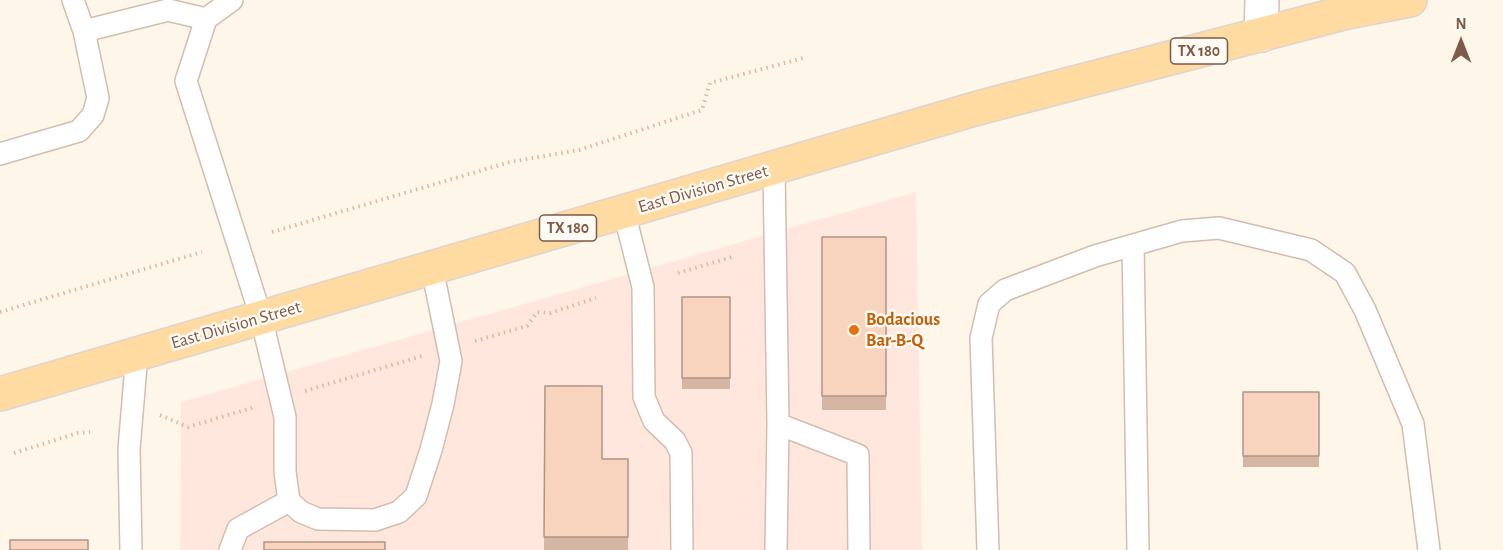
<!DOCTYPE html>
<style>
body{margin:0}
#map{position:relative;width:1503px;height:550px;overflow:hidden;background:#fff6ea;font-family:"Alegreya Sans",sans-serif}
canvas{display:block}
.north{position:absolute;left:1431px;top:12px;width:60px;height:60px;-webkit-text-stroke:4px #fffaf3;paint-order:stroke;rotate:0deg;font-size:16px;font-weight:700;line-height:24px;text-align:center;color:#7e5b49}
.north::after{content:'';display:block;margin:auto;width:21px;height:27px;background:#7e5b49;clip-path:polygon(50% 0,100% 100%,50% 72%,0 100%)}
</style>
<div id="map">
<canvas width="1503" height="550"></canvas>
<div class="north">N</div>
</div>
<script>
const ctx = document.querySelector('canvas').getContext('2d');
ctx.lineJoin = 'round';
function paint(path, color) { ctx.fillStyle = color; ctx.fill(path, 'evenodd'); }
const shape = rows => new Path2D(rows.map(r => 'M' + r).join(''));
function stroke(path, color, width, dash) { ctx.strokeStyle = color; ctx.lineWidth = width; ctx.lineCap = dash ? 'butt' : 'round'; ctx.setLineDash(dash || []); ctx.stroke(path); }
function drawText(font, color, halo, rows, align = 'center') {
  ctx.font = font + ' "Alegreya Sans",sans-serif'; ctx.lineWidth = 5; ctx.setLineDash([]); ctx.textBaseline = 'middle'; ctx.strokeStyle = halo; ctx.fillStyle = color; for (const [text, x, y, turn = 0] of rows) {
    ctx.save(); ctx.translate(x, y); ctx.rotate((+turn || 0) * Math.PI / 180); ctx.textAlign = isNaN(turn) ? turn : align; if (halo) ctx.strokeText(text, 0, 0); ctx.fillText(text, 0, 0); ctx.restore();
  }
}
const commercial = shape([
 [916,192,922,550,180,550,181,402]
]);
const path = shape([
 [272,232,510,162,579,150,702,110,710,83,807,57],
 [678,273,732,257],
 [0,312,202,252],
 [475,341,527,326,537,312,550,313,596,298],
 [305,391,422,356],
 [160,415,188,427,255,407],
 [14,453,78,433,90,432]
]);
const lane = shape([
 [73,0,84,31,168,10,206,19],
 [232,0,206,19,186,81,261,317,285,417,285,472,289,501,301,512,318,519,375,520,399,512,416,496,431,450,443,404,451,361,432,268],
 [0,154,79,131,93,115,98,98,84,31],
 [774,168,778,424,776,550],
 [624,212,643,287,644,397,654,421,675,441,681,453,682,550],
 [1133,245,1138,550],
 [778,424,858,455,859,550],
 [131,550,129,449,137,354],
 [230,550,238,529,289,501],
 [988,550,981,338,989,304,1005,290,1095,256,1182,231,1219,228,1311,250,1345,273,1365,310,1413,424,1429,550]
]);
const secondary = shape([
 [1261,35,1262,0]
]);
const primary = shape([
 [0,394,978,108,1347,12,1410,0]
]);
const wall = shape([
 [822,237,886,237,886,410,822,410],
 [682,297,730,297,730,389,682,389],
 [545,386,602,459,628,459,628,550,544,550],
 [1243,392,1319,392,1319,467,1243,467]
]);
const building = shape([
 [822,237,886,237,886,396,822,396,822,237],
 [682,297,730,297,730,378,682,378,682,297],
 [545,386,602,386,602,459,628,459,628,537,544,537,545,386],
 [1243,392,1319,392,1319,456,1243,456,1243,392],
 [10,540,88,540,88,550,10,550,10,540],
 [264,542,385,542,385,550,264,550,264,542]
]);
const markers = [
 [854,330,6,"#e8710a"]
];
const shields = [
 [1199,51,57],
 [568,228,57]
];
const shieldNames = [
 ["TX 180",1199,51],
 ["TX 180",568,228]
];
const streetNames = [
 ["East Division Street",703,189,-16],
 ["East Division Street",236,325,-16]
];
const foodNames = [
 ["Bodacious",866,320],
 ["Bar-B-Q",866,341]
];
paint(commercial, '#ffe7de');
stroke(lane, '#d4bdad', 24);
stroke(secondary, '#d9c0ac', 36);
stroke(primary, '#ddd4d0', 36);
stroke(path, '#deb7a0', 4, [1.5, 4.5]);
stroke(lane, '#fff', 21);
stroke(secondary, '#fff', 33);
stroke(primary, '#ffdba1', 33);
paint(wall, '#d5b6a3');
paint(building, '#f8d4be');
stroke(building, '#ae9485', 1.5);
for (const [x, y, r, color] of markers) { const dot = new Path2D(); dot.arc(x, y, r, 0, 2 * Math.PI); ctx.fillStyle = color; ctx.fill(dot); stroke(dot, '#fffaf3', 2); }
for (const [x, y, w] of shields) { const box = new Path2D(); box.roundRect(x - w / 2, y - 13, w, 26, 4.5); ctx.fillStyle = '#fffaf3'; ctx.fill(box); stroke(box, '#7e5b49', 1.5); }
drawText('bold 16px', '#7e5b49', null, shieldNames);
drawText('18px', '#7e5b49', '#fffaf3', streetNames);
drawText('bold 18px', '#c56008', '#fffaf3', foodNames, 'left');
</script>
